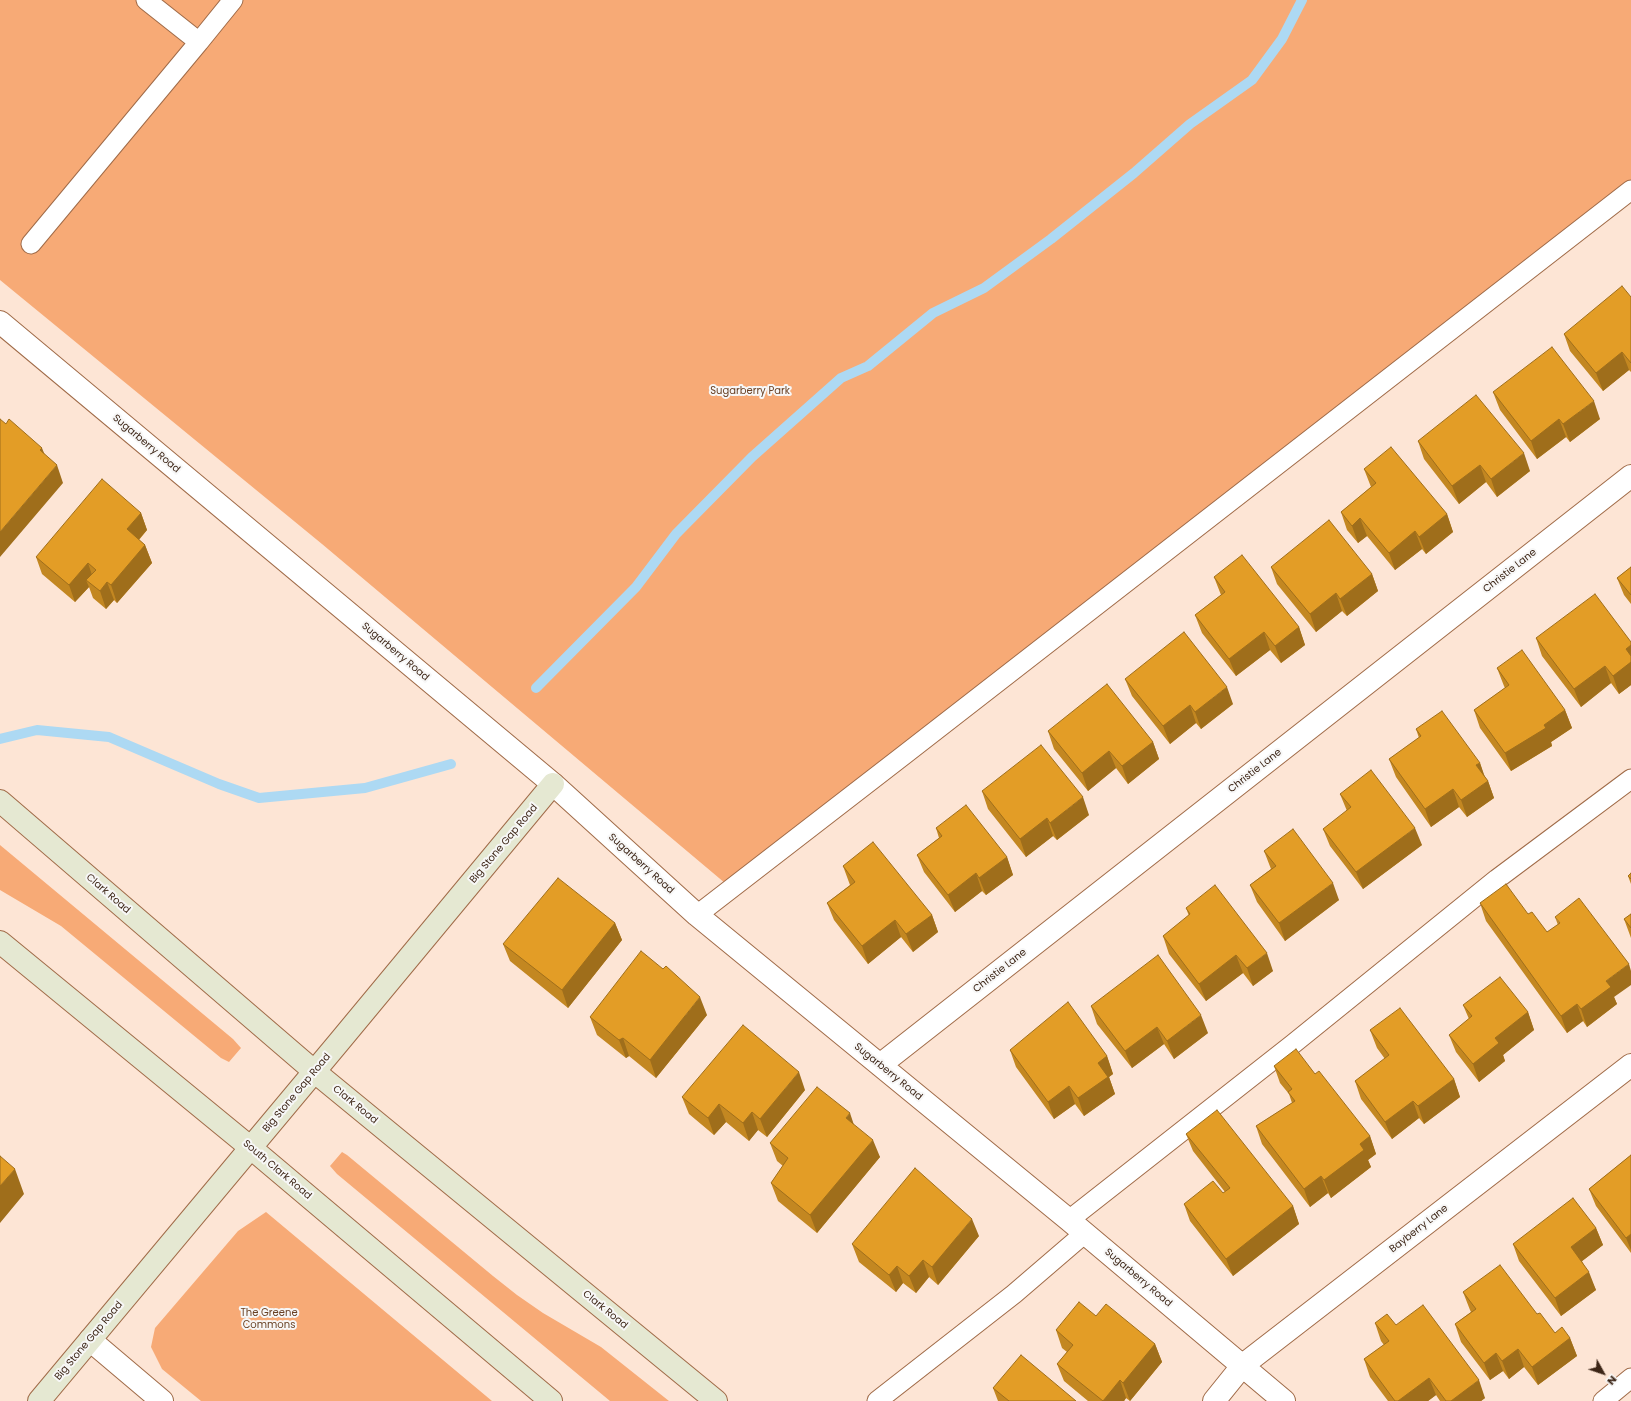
<!DOCTYPE html>
<style>
body{margin:0}
#map{position:relative;width:1631px;height:1401px;overflow:hidden;background:#fde5d5;font-family:Poppins,sans-serif}
canvas{display:block}
.north{position:absolute;left:1583px;top:1353px;width:40px;height:40px;-webkit-text-stroke:3px #f7f7f7;paint-order:stroke;rotate:130deg;font-size:11px;font-weight:700;line-height:16px;text-align:center;color:#3c2516}
.north::after{content:'';display:block;margin:auto;width:14px;height:18px;background:#3c2516;clip-path:polygon(50% 0,100% 100%,50% 72%,0 100%)}
</style>
<div id="map">
<canvas width="1631" height="1401"></canvas>
<div class="north">N</div>
</div>
<script>
const ctx = document.querySelector('canvas').getContext('2d');
ctx.lineJoin = 'round';
function paint(path, color) { ctx.fillStyle = color; ctx.fill(path, 'evenodd'); }
const shape = rows => new Path2D(rows.map(r => 'M' + r).join(''));
function stroke(path, color, width, dash) { ctx.strokeStyle = color; ctx.lineWidth = width; ctx.lineCap = dash ? 'butt' : 'round'; ctx.setLineDash(dash || []); ctx.stroke(path); }
function drawText(font, color, halo, rows, align = 'center') {
  ctx.font = font + ' Poppins,sans-serif'; ctx.lineWidth = 4; ctx.setLineDash([]); ctx.textBaseline = 'middle'; ctx.strokeStyle = halo; ctx.fillStyle = color; for (const [text, x, y, turn = 0] of rows) {
    ctx.save(); ctx.translate(x, y); ctx.rotate((+turn || 0) * Math.PI / 180); ctx.textAlign = isNaN(turn) ? turn : align; if (halo) ctx.strokeText(text, 0, 0); ctx.fillText(text, 0, 0); ctx.restore();
  }
}
const green = shape([
 [0,0,1631,0,1631,202,738,894,322,544,0,280],
 [0,845,233,1039,241,1048,229,1062,221,1058,61,926,0,890],
 [342,1152,347,1155,493,1276,517,1295,543,1313,601,1347,669,1401,610,1401,337,1174,330,1166],
 [266,1212,492,1401,201,1401,162,1369,151,1347,155,1328,238,1231]
]);
const stream = shape([
 [536,688,636,587,676,534,752,457,841,378,868,366,933,313,984,288,1051,239,1134,173,1190,124,1252,80,1282,39,1302,0],
 [0,739,37,730,109,737,219,784,259,798,365,788,451,764]
]);
const lane = shape([
 [199,42,233,0],
 [31,244,199,42,146,0],
 [697,915,904,755,1631,190],
 [1069,1220,1293,1044,1497,879,1631,779],
 [877,1401,1014,1294,1085,1233],
 [1603,1401,1631,1378]
]);
const street = shape([
 [0,322,553,784,697,915,1069,1220,1284,1401],
 [880,1065,1631,476],
 [90,1340,162,1401],
 [1214,1401,1243,1365,1631,1065]
]);
const secondary = shape([
 [0,801,315,1072,716,1401],
 [0,942,251,1148,551,1401],
 [39,1401,339,1042,553,784]
]);
const wall = shape([
 [1631,297,1631,372,1629,370,1603,391,1570,351,1564,334],
 [1493,392,1600,419,1570,442,1566,437,1537,459,1500,410],
 [1418,441,1530,471,1497,497,1486,482,1459,504,1424,459],
 [1364,469,1447,514,1453,532,1426,554,1422,549,1395,570,1367,536,1358,543,1347,530,1341,512,1371,487],
 [141,513,147,530,139,540,145,545,152,563,117,603,114,600,106,609,93,598,89,587,75,602,42,574,36,557],
 [1271,567,1372,574,1378,591,1347,616,1342,611,1316,632,1277,584],
 [1631,567,1631,604,1624,595,1617,578],
 [1214,577,1299,627,1305,645,1281,663,1270,650,1236,676,1202,633,1195,615,1221,595],
 [1536,638,1631,642,1631,685,1619,694,1611,683,1581,707,1542,656],
 [1497,668,1565,710,1572,728,1551,742,1552,746,1511,771,1480,728,1474,710,1505,688,1504,686],
 [1125,679,1233,704,1201,729,1196,723,1170,744,1132,696],
 [1416,729,1480,763,1484,776,1488,781,1494,798,1467,817,1459,807,1431,827,1396,777,1389,759,1419,738],
 [1048,731,1153,742,1159,759,1128,784,1116,768,1088,791,1054,749],
 [982,791,1089,815,1057,840,1053,836,1026,857,988,809],
 [1340,794,1422,845,1363,889,1330,846,1323,829,1347,811],
 [936,828,1007,857,1013,875,986,895,982,891,955,912,924,872,917,855,939,838],
 [1264,851,1339,900,1285,941,1257,902,1250,885,1271,869],
 [843,866,932,915,938,932,913,952,901,937,868,964,834,920,827,903,850,885],
 [1631,873,1631,884,1628,876],
 [1480,903,1528,914,1547,932,1558,925,1555,917,1614,997,1617,1004,1587,1027,1583,1021,1567,1033,1486,921],
 [1186,908,1273,971,1253,986,1243,973,1206,1001,1169,954,1163,936,1189,916],
 [1631,914,1631,938,1624,919],
 [615,923,622,940,568,1008,510,961,503,944],
 [1463,1005,1528,1012,1534,1030,1503,1055,1505,1061,1479,1082,1456,1052,1449,1035,1469,1019],
 [1091,1006,1208,1033,1174,1059,1164,1044,1132,1068,1097,1024],
 [707,1015,656,1078,629,1056,626,1058,597,1035,590,1017],
 [1370,1030,1454,1079,1460,1097,1424,1124,1419,1118,1392,1139,1361,1099,1355,1081,1385,1059,1377,1048],
 [1010,1050,1107,1056,1113,1074,1109,1077,1115,1094,1084,1116,1075,1104,1054,1119,1016,1067],
 [1274,1066,1315,1074,1370,1136,1376,1154,1368,1160,1371,1167,1331,1198,1328,1193,1310,1207,1262,1144,1256,1126,1292,1103,1289,1094,1280,1083],
 [805,1090,767,1137,758,1130,749,1141,726,1122,714,1135,689,1114,682,1097],
 [853,1124,880,1157,817,1233,778,1201,771,1183,783,1166,777,1161,770,1143],
 [1186,1134,1293,1206,1299,1224,1233,1276,1190,1221,1184,1204,1223,1193,1225,1192,1193,1151],
 [1631,1155,1631,1253,1596,1206,1589,1189],
 [1596,1228,1603,1245,1582,1261,1596,1290,1561,1316,1519,1261,1513,1244],
 [979,1236,938,1285,929,1277,916,1293,903,1283,896,1292,859,1262,852,1244],
 [1463,1292,1537,1314,1555,1333,1570,1338,1577,1356,1538,1385,1524,1367,1509,1379,1503,1371,1490,1380,1461,1342,1455,1324,1471,1312,1470,1310],
 [1096,1316,1155,1344,1162,1362,1130,1401,1126,1398,1124,1401,1088,1401,1064,1381,1057,1364,1067,1352,1062,1348,1056,1330],
 [1375,1323,1396,1325,1485,1398,1481,1401,1440,1401,1436,1395,1428,1401,1388,1401,1370,1377,1364,1359,1384,1345,1381,1341],
 [993,1388,1076,1401,998,1401]
]);
const shadedWall = shape([
 [1622,352,1629,370,1603,391,1596,373],
 [1594,401,1600,419,1570,442,1563,424],
 [1559,419,1566,437,1537,459,1531,441],
 [42,448,49,465,40,450],
 [1524,453,1530,471,1497,497,1491,479],
 [57,465,63,483,0,557,0,532],
 [1480,465,1486,482,1459,504,1452,486],
 [141,513,147,530,133,546,127,529],
 [1447,514,1453,532,1426,554,1419,537],
 [1360,518,1367,536,1358,543,1352,526],
 [1415,531,1422,549,1395,570,1389,553],
 [145,545,152,563,117,603,111,585],
 [88,563,94,581,86,580,89,587,75,602,69,585],
 [1372,574,1378,591,1347,616,1340,599],
 [107,582,114,600,106,609,100,591],
 [1336,593,1342,611,1316,632,1310,614],
 [1299,627,1305,645,1281,663,1275,646],
 [1264,632,1270,650,1236,676,1229,659],
 [1631,645,1631,685,1619,694,1613,676,1626,649],
 [1605,666,1611,683,1581,707,1574,689],
 [1227,687,1233,704,1201,729,1195,712],
 [1190,705,1196,723,1170,744,1163,726],
 [1565,710,1572,728,1551,742,1552,746,1511,771,1505,753],
 [1153,742,1159,759,1128,784,1122,766],
 [1109,751,1116,768,1088,791,1082,773],
 [1480,763,1486,780,1476,765],
 [1488,781,1494,798,1467,817,1461,800],
 [1453,789,1459,807,1431,827,1425,809],
 [1083,797,1089,815,1057,840,1050,823],
 [1047,818,1053,836,1026,857,1020,839],
 [1415,828,1422,845,1363,889,1356,872],
 [1007,857,1013,875,986,895,979,878],
 [976,873,982,891,955,912,948,895],
 [1333,883,1339,900,1285,941,1279,923],
 [932,915,938,932,913,952,906,934],
 [895,920,901,937,868,964,862,946],
 [615,923,622,940,568,1008,562,990],
 [1267,953,1273,971,1253,986,1247,968],
 [1236,955,1243,973,1206,1001,1199,984],
 [1629,964,1631,971,1631,985,1614,997,1617,1004,1587,1027,1581,1009,1606,981],
 [700,997,707,1015,656,1078,650,1060],
 [1577,1004,1583,1021,1567,1033,1561,1016],
 [1528,1012,1534,1030,1503,1055,1505,1061,1479,1082,1473,1064,1495,1038],
 [1201,1015,1208,1033,1174,1059,1167,1041],
 [1157,1027,1164,1044,1132,1068,1125,1051],
 [623,1038,629,1056,626,1058,619,1040],
 [1107,1056,1113,1074,1109,1077,1115,1094,1084,1116,1078,1098,1098,1063],
 [799,1072,805,1090,767,1137,760,1119],
 [1454,1079,1460,1097,1424,1124,1418,1106],
 [1069,1086,1075,1104,1054,1119,1048,1102],
 [1413,1101,1419,1118,1392,1139,1385,1122],
 [719,1104,726,1122,714,1135,708,1118],
 [752,1112,758,1130,749,1141,743,1123],
 [850,1113,856,1131,846,1118],
 [1370,1136,1376,1154,1368,1160,1371,1167,1331,1198,1324,1180,1360,1144],
 [873,1140,880,1157,817,1233,810,1215],
 [15,1169,24,1194,0,1223,0,1186],
 [1321,1176,1328,1193,1310,1207,1304,1189],
 [1293,1206,1299,1224,1233,1276,1226,1259],
 [972,1219,979,1236,938,1285,932,1267],
 [1596,1228,1603,1245,1577,1265,1571,1247],
 [1631,1234,1631,1250,1626,1238],
 [923,1260,929,1277,916,1293,909,1276],
 [897,1266,903,1283,896,1292,889,1275],
 [1589,1272,1596,1290,1561,1316,1555,1298],
 [1570,1338,1577,1356,1538,1385,1532,1367],
 [1155,1344,1162,1362,1130,1401,1123,1383],
 [1518,1349,1524,1367,1509,1379,1502,1361],
 [1496,1353,1503,1371,1490,1380,1484,1363],
 [1429,1378,1436,1395,1428,1401,1398,1401],
 [1120,1380,1126,1398,1124,1401,1103,1401],
 [1479,1380,1485,1398,1481,1401,1451,1401]
]);
const building = shape([
 [1622,286,1631,297,1631,363,1622,352,1596,373,1564,334,1622,286],
 [1552,347,1594,401,1563,424,1559,419,1531,441,1493,392,1552,347],
 [1476,395,1524,453,1491,479,1480,465,1452,486,1418,441,1476,395],
 [0,419,6,424,9,419,42,448,40,450,57,465,0,532,0,419],
 [1391,447,1447,514,1419,537,1415,531,1389,553,1360,518,1352,526,1341,512,1376,483,1364,469,1391,447],
 [102,479,141,513,127,529,145,545,111,585,107,582,100,591,86,580,96,570,88,563,69,585,36,557,102,479],
 [1329,520,1372,574,1340,599,1336,593,1310,614,1271,567,1329,520],
 [1242,555,1299,627,1275,646,1264,632,1229,659,1195,615,1225,592,1214,577,1242,555],
 [1631,567,1631,595,1617,578,1631,567],
 [1595,594,1631,642,1631,645,1626,649,1631,656,1631,662,1613,676,1605,666,1574,689,1536,638,1595,594],
 [1184,632,1227,687,1195,712,1190,705,1163,726,1125,679,1184,632],
 [1522,650,1565,710,1544,725,1546,728,1505,753,1474,710,1509,685,1497,668,1522,650],
 [1107,684,1153,742,1122,766,1109,751,1082,773,1048,731,1107,684],
 [1442,711,1480,763,1476,765,1488,781,1461,800,1453,789,1425,809,1389,759,1421,736,1416,729,1442,711],
 [1041,745,1083,797,1050,823,1047,818,1020,839,982,791,1041,745],
 [1371,770,1415,828,1356,872,1323,829,1351,807,1340,794,1371,770],
 [966,805,1007,857,979,878,976,873,948,895,917,855,942,836,936,828,966,805],
 [1293,829,1333,883,1279,923,1250,885,1276,866,1264,851,1293,829],
 [873,842,932,915,906,934,895,920,862,946,827,903,855,882,843,866,873,842],
 [1631,873,1631,879,1628,876,1631,873],
 [558,878,615,923,562,990,503,944,558,878],
 [1506,884,1528,914,1532,912,1547,932,1560,923,1555,917,1579,898,1629,964,1606,981,1611,987,1581,1009,1577,1004,1561,1016,1480,903,1506,884],
 [1215,885,1267,953,1247,968,1236,955,1199,984,1163,936,1190,914,1186,908,1215,885],
 [1631,914,1631,928,1624,919,1631,914],
 [641,951,663,969,666,966,700,997,650,1060,623,1038,619,1040,590,1017,641,951],
 [1158,955,1201,1015,1167,1041,1157,1027,1125,1051,1091,1006,1158,955],
 [1500,977,1528,1012,1495,1038,1499,1043,1473,1064,1449,1035,1472,1016,1463,1005,1500,977],
 [1068,1002,1107,1056,1098,1063,1108,1077,1078,1098,1069,1086,1048,1102,1010,1050,1068,1002],
 [1400,1008,1454,1079,1418,1106,1413,1101,1385,1122,1355,1081,1389,1055,1370,1030,1400,1008],
 [743,1025,799,1072,760,1119,752,1112,743,1123,719,1104,708,1118,682,1097,743,1025],
 [1296,1049,1315,1074,1319,1071,1370,1136,1360,1144,1364,1150,1324,1180,1321,1176,1304,1189,1256,1126,1295,1101,1288,1092,1292,1089,1274,1066,1296,1049],
 [817,1087,850,1113,846,1118,873,1140,810,1215,771,1183,788,1158,770,1143,817,1087],
 [1217,1110,1293,1206,1226,1259,1184,1204,1213,1181,1223,1193,1230,1188,1186,1134,1217,1110],
 [1631,1155,1631,1234,1626,1238,1589,1189,1631,1155],
 [0,1156,15,1169,0,1186,0,1156],
 [915,1168,972,1219,932,1267,923,1260,909,1276,897,1266,889,1275,852,1244,915,1168],
 [1573,1198,1596,1228,1571,1247,1589,1272,1555,1298,1513,1244,1573,1198],
 [1500,1265,1537,1314,1540,1313,1555,1333,1562,1327,1570,1338,1532,1367,1518,1349,1502,1361,1496,1353,1484,1363,1455,1324,1476,1309,1463,1292,1500,1265],
 [1079,1302,1096,1316,1106,1304,1155,1344,1123,1383,1120,1380,1103,1401,1057,1364,1073,1345,1056,1330,1079,1302],
 [1423,1305,1479,1380,1451,1401,1446,1401,1429,1378,1398,1401,1395,1401,1364,1359,1389,1341,1375,1323,1387,1314,1396,1325,1423,1305],
 [1021,1355,1076,1401,1009,1401,993,1388,1021,1355]
]);
const parkNames = [
 ["Sugarberry Park",750,391],
 ["The Greene",269,1313],
 ["Commons",269,1325]
];
const streetNames = [
 ["Sugarberry Road",146,444,40],
 ["Christie Lane",1510,571,-38],
 ["Sugarberry Road",395,652,40],
 ["Christie Lane",1255,771,-38],
 ["Big Stone Gap Road",504,844,-50],
 ["Sugarberry Road",641,864,42],
 ["Clark Road",108,894,41],
 ["Christie Lane",1000,971,-38],
 ["Sugarberry Road",888,1072,39],
 ["Big Stone Gap Road",297,1093,-50],
 ["Clark Road",355,1105,39],
 ["South Clark Road",277,1170,40],
 ["Bayberry Lane",1419,1229,-38],
 ["Sugarberry Road",1138,1278,40],
 ["Clark Road",605,1310,39],
 ["Big Stone Gap Road",89,1341,-50]
];
paint(green, '#f7aa76');
stroke(stream, '#add9f3', 10);
stroke(lane, '#a06b48', 21);
stroke(street, '#a06b48', 24);
stroke(secondary, '#a06b48', 24);
stroke(lane, '#fff', 19);
stroke(street, '#fff', 22);
stroke(secondary, '#e5e8d2', 22);
paint(wall, '#c38721');
paint(shadedWall, '#9f6e1b');
paint(building, '#e39d26');
stroke(building, '#9f6e1b', 1);
drawText('10px', '#694023', '#f7f7f7', parkNames);
drawText('10px', '#3c2516', '#f7f7f7', streetNames);
</script>
